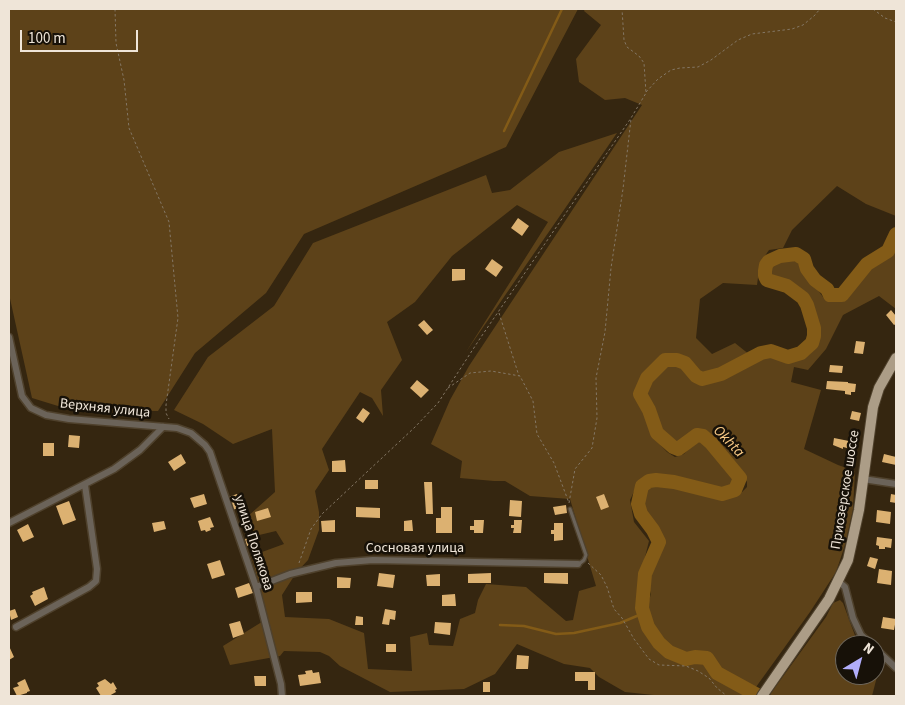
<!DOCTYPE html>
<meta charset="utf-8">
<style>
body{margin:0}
#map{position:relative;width:905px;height:705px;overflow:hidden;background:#352610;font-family:"Source Sans 3",sans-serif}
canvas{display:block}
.frame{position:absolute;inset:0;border:10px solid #efe5d8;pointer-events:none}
.north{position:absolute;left:835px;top:635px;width:50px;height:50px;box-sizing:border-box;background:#171108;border:1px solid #6d665b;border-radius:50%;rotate:37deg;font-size:14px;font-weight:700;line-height:20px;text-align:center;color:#efe5d8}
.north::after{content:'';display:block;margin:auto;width:18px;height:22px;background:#b1adfa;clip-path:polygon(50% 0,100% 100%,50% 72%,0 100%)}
.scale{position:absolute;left:20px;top:30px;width:118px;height:22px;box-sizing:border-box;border:2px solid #efe5d8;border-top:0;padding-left:6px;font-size:15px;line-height:18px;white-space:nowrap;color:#efe5d8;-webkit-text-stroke:4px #171108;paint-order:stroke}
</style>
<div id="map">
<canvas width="905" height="705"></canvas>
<div class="frame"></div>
<div class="north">N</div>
<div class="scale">100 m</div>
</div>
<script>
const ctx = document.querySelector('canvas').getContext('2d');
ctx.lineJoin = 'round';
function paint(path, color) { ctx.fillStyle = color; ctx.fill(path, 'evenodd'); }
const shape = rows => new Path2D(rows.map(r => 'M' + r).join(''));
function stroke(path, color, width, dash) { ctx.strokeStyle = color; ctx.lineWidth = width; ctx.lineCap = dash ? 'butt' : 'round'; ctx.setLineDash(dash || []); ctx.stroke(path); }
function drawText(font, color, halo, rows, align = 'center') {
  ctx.font = font + ' "Source Sans 3",sans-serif'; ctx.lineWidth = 5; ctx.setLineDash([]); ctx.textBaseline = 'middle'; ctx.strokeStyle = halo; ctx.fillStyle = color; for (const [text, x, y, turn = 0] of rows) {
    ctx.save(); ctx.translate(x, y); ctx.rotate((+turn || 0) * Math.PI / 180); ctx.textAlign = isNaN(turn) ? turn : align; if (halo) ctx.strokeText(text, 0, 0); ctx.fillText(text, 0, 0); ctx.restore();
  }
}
const green = shape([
 [9,9,578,9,506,147,304,234,266,293,195,353,158,411,71,410,32,398,9,294],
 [585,9,896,9,896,216,866,204,837,186,792,230,783,248,769,250,760,263,757,285,723,283,700,299,696,338,712,354,735,343,750,355,719,371,706,376,698,371,683,356,665,357,644,377,636,395,644,411,653,437,667,452,675,457,684,454,691,446,697,442,702,442,712,451,734,480,734,483,727,488,718,490,654,474,639,481,630,500,634,522,649,541,641,573,638,607,644,629,654,645,666,656,683,663,703,663,713,675,749,696,663,696,625,692,599,677,590,668,564,664,517,644,495,674,464,689,390,692,340,666,329,656,320,652,284,651,280,656,230,665,223,646,265,620,261,590,251,556,284,544,276,531,255,536,247,517,275,492,272,429,233,444,203,424,174,410,208,357,274,306,313,243,486,175,492,193,510,190,559,152,617,133,466,352,548,222,517,205,452,256,415,302,387,322,402,360,381,390,383,416,372,398,360,392,322,449,329,470,315,491,319,512,319,530,308,560,296,573,282,595,285,617,329,619,364,633,368,669,412,671,410,637,427,633,429,645,453,646,460,619,475,613,478,600,486,584,526,587,566,621,573,620,579,591,596,586,570,499,530,496,505,481,494,481,460,478,462,461,431,444,450,400,469,366,642,105,625,98,605,100,579,82,576,59,601,25,584,11],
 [896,245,896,309,879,296,843,315,826,349,808,370,794,367,791,382,821,390,804,449,838,465,855,471,853,509,845,545,836,572,810,612,756,687,719,669,711,655,705,654,690,654,672,649,660,638,651,626,647,606,651,594,648,584,664,542,661,534,645,512,643,502,647,486,653,483,671,485,723,499,742,492,747,487,747,482,742,472,714,437,703,430,697,430,680,443,667,437,659,426,654,409,648,401,646,394,648,385,652,378,667,365,680,365,694,382,703,384,715,382,750,365,763,356,772,354,787,360,809,355,819,342,813,305,804,291,783,280,769,276,768,269,770,264,778,260,788,259,797,262,823,297,833,300,843,298,869,268,891,254],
 [840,600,843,603,857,641,860,645,845,645,845,675,875,675,875,657,881,661,872,696,770,696,771,693,826,617,833,603]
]);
const stream = shape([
 [504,131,562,9],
 [500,625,524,626,556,634,574,633,620,623,644,613]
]);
const river = shape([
 [759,696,717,673,707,658,695,657,686,659,669,652,659,643,648,627,642,608,645,574,659,542,653,530,641,514,638,504,642,486,649,481,656,480,674,482,722,494,735,490,740,478,711,443,703,436,697,435,678,449,673,447,657,433,649,410,640,394,647,378,665,360,677,360,685,363,696,376,702,379,721,374,761,353,771,351,788,357,801,353,812,343,814,336,814,328,807,305,803,298,787,286,767,280,765,276,765,271,766,265,769,261,780,256,796,254,804,259,807,269,815,280,827,289,830,295,842,295,867,264,888,251,896,234]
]);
const building = shape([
 [518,218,529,226,522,236,511,228],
 [492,259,503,267,496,277,485,269],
 [452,269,465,269,465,280,452,281],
 [891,310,896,316,896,324,894,325,886,315],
 [424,320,433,330,427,335,418,325],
 [856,341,865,342,863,354,854,353],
 [830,365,843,366,842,373,829,372],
 [417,380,429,390,421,398,410,388],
 [827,381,848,382,848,383,856,384,855,392,851,392,851,395,845,394,845,391,826,389],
 [363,408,370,413,363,423,356,418],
 [852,411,861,413,859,421,850,419],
 [69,435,80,436,79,448,68,447],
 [834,438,849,441,847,448,843,447,843,449,833,445],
 [43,443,54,443,54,456,43,456],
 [181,454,186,463,174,471,168,462],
 [884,454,896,457,896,465,882,462],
 [345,460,346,472,332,472,332,461],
 [365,480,378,480,378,489,365,489],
 [424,482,432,482,433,514,426,514],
 [204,494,207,504,194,508,190,498],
 [237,494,242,506,233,510,228,497],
 [604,494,609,507,601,510,596,497],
 [891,494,896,495,896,503,890,502],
 [510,500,522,501,521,517,509,516],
 [69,501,76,520,63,525,56,506],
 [566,505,567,513,555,515,553,507],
 [356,507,380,508,380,518,356,517],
 [441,507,452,507,452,533,436,533,436,518,441,518],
 [268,508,271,517,257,521,255,512],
 [877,510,891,512,890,524,876,522],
 [210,517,214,527,210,528,211,530,206,532,205,530,201,531,198,521],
 [335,520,335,532,322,532,321,521],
 [412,520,413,531,404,531,404,521],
 [474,520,484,520,483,533,474,533,474,530,470,530,470,526,474,526],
 [514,520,522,520,521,533,513,533,514,528,511,528,511,525,514,525],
 [164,521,166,529,154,532,152,523],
 [554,523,563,523,563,540,554,541,554,534,551,534,551,530,554,530],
 [28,524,34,537,23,542,17,530],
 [254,536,256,543,247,546,245,539],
 [877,537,892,539,891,548,885,547,885,549,879,549,879,546,876,545],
 [870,557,878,559,875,569,867,566],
 [220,560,225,575,212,579,207,564],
 [879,569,892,571,891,585,877,583],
 [379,573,395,575,393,588,377,586],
 [491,573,491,583,468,583,468,574],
 [544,573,568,573,568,584,544,583],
 [440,574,440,586,427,586,426,575],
 [337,577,351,578,350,588,337,588],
 [249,583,253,593,238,598,235,588],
 [44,587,48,599,35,606,30,596,33,594,32,592],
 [296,592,312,592,312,602,296,603],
 [455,594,456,606,442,606,442,595],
 [15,609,18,617,11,620,9,611],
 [385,609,396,611,395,620,390,619,389,625,382,624],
 [356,616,363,617,363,625,355,625],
 [883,617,896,619,894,630,881,628],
 [240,621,244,634,233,638,229,624],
 [435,622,451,623,450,635,434,633],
 [386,644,396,644,396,652,386,652],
 [9,646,14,657,9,660],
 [517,655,529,656,528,669,516,669],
 [312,670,313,673,319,672,321,683,300,686,298,675,306,674,305,671],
 [575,672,595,672,595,690,588,690,588,681,575,681],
 [254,676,266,676,266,686,255,686],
 [25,679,30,691,27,692,27,693,17,696,13,688,19,686,17,683],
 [105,679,111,684,113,682,117,689,115,690,116,692,109,696,101,696,96,688,99,686,97,683],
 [483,682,490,682,490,692,483,692]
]);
const path = shape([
 [115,9,116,43,124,80,129,128,169,222,178,318,166,405,166,413,169,419],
 [873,9,885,18,896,22],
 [646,92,658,79,671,70,680,68,698,67,711,60,738,40,752,34,792,29,803,25,814,16,820,9],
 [499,313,519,376],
 [448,388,470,373,491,371,520,376,533,401,537,434,554,463,569,503],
 [569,503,575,469,592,448,597,418,596,378,605,332,611,268,623,189,631,119],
 [299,563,311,529,322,514,414,428,438,403,481,337,631,118,646,93,644,63,639,56,627,47,624,40,622,9],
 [588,563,601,575,607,587,614,609,622,618,634,639,649,659,659,665,686,666,698,671,709,678,717,688,727,696]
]);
const lane = shape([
 [570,509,586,555,584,560,579,564]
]);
const street = shape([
 [9,337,22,396,31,408,46,415,69,419,177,428,191,433,205,445,210,452,256,587,281,684,282,696],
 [863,479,896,484],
 [9,523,114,469,140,450,163,427],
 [839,582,845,587,853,618,861,635,872,645],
 [256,587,290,574,336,563,373,560,578,564],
 [16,627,89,587,96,581,97,569,85,485],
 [875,648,896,668]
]);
const primary = shape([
 [762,696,829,599,848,560,859,510,873,407,879,388,896,358]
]);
const streetNames = [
 ["Верхняя улица",105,409,6],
 ["Приозерское шоссе",846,490,-81],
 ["улица Полякова",253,543,72],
 ["Сосновая улица",415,549]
];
const waterNames = [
 ["Okhta",728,442,46]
];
paint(green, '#5d4219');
stroke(stream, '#835b17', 2.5);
stroke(river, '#835b17', 14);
paint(building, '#dcb171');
stroke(lane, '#4f412c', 5.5);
stroke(street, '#4f412c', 9);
stroke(primary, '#4f412c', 12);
stroke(path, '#847765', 1, [2.5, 2.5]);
stroke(lane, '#6b6359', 3);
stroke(street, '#6b6359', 6);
stroke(primary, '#ac9d87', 10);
drawText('14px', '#efe5d8', '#171108', streetNames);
drawText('italic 15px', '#f8c985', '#171108', waterNames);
</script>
